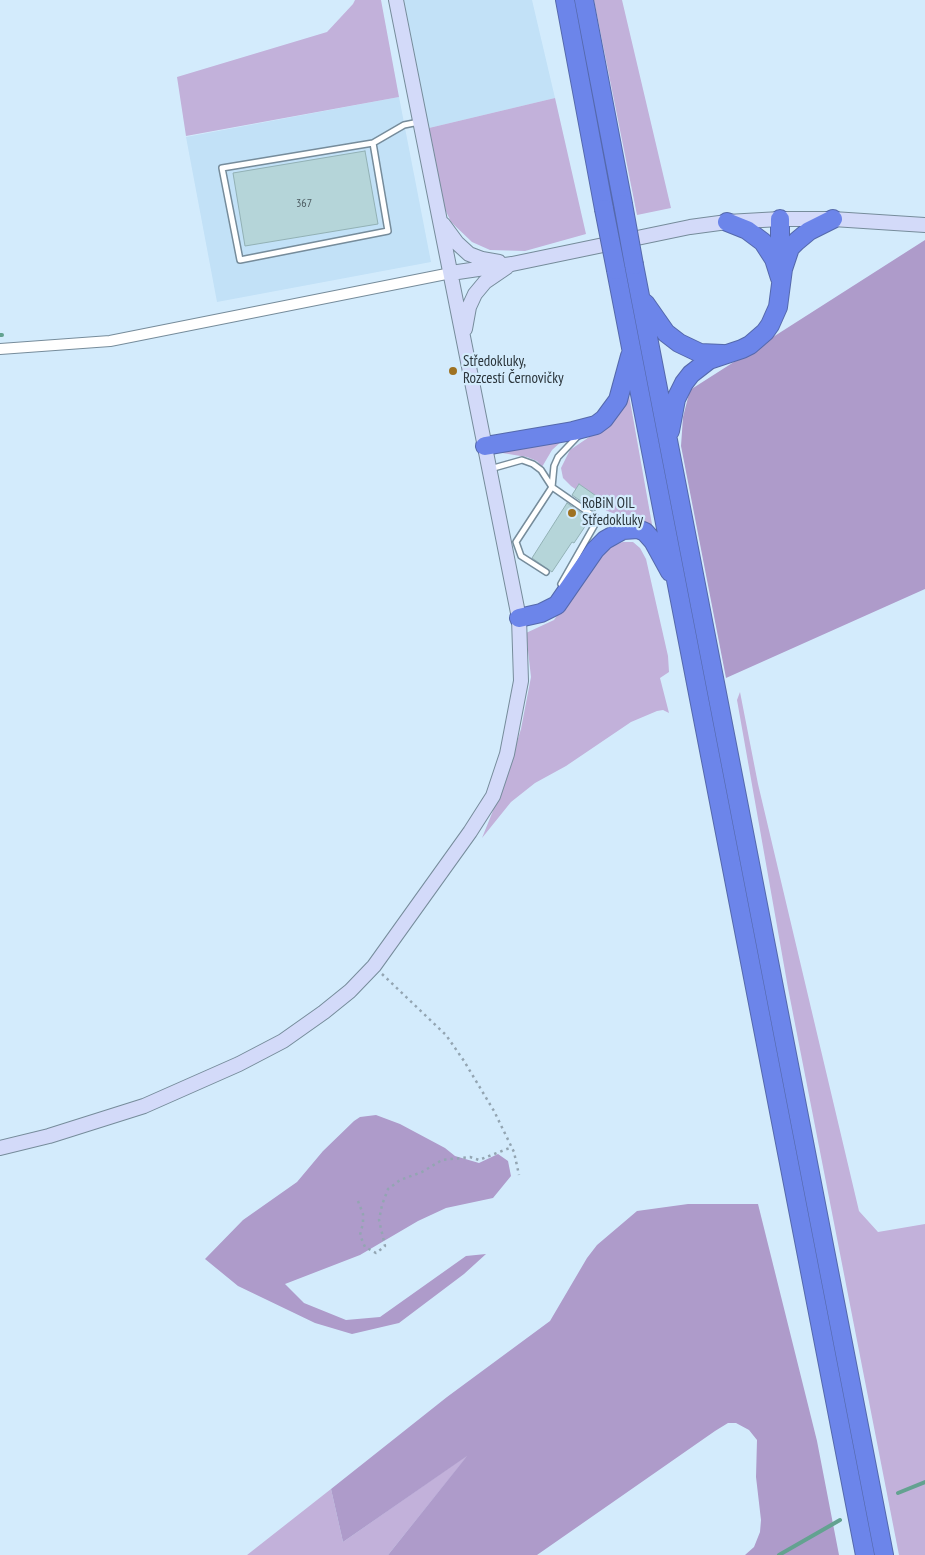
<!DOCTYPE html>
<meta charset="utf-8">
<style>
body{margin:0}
canvas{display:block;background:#d3ebfc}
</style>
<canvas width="925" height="1555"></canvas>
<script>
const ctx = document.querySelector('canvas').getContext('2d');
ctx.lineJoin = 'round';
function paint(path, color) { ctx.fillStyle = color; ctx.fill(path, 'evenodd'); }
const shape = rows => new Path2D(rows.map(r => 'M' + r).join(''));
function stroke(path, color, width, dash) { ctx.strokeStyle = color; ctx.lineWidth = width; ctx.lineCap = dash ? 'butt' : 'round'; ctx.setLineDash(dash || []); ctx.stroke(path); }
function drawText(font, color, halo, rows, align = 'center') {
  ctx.font = font + ' "PT Sans Narrow",sans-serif'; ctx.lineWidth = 4.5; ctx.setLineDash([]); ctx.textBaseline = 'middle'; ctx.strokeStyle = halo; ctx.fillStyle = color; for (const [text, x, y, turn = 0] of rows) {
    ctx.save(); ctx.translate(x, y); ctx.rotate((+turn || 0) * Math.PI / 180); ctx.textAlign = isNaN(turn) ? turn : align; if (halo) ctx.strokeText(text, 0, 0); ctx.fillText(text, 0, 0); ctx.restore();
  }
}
const built = shape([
 [404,0,532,0,555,98,429,128],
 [399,97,431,262,217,302,186,137]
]);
const green = shape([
 [355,0,381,0,399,97,186,136,177,77,327,32,353,4],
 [594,0,622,0,671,208,637,215],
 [555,98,586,234,525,251,490,250,472,242,451,222,443,205,429,128],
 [629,395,653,530,639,522,607,511,571,486,563,478,561,468,570,450,601,429,623,406],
 [562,441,552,450,542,467,537,461,527,457,496,452],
 [623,542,633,542,640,548,646,559,668,656,669,672,660,678,669,713,663,710,657,711,631,722,566,766,535,783,511,802,482,838,503,786,521,729,531,677,526,633,554,620,577,586,606,548],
 [740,692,758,784,859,1211,878,1232,925,1224,925,1555,899,1555,788,988,737,700],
 [469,1454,388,1555,247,1555,331,1489,343,1542]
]);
const forest = shape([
 [925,240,925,589,726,678,681,446,683,417,690,390],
 [376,1115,400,1124,445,1148,455,1156,479,1163,498,1154,508,1161,511,1176,493,1198,446,1208,418,1221,360,1255,285,1284,304,1303,346,1320,380,1317,466,1256,486,1254,464,1274,399,1323,352,1334,315,1323,238,1286,205,1259,243,1220,297,1182,323,1151,354,1121,360,1117],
 [688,1204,758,1204,817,1441,839,1555,745,1555,754,1547,760,1532,761,1520,756,1477,757,1440,749,1430,736,1423,728,1423,715,1431,537,1555,388,1555,467,1456,343,1542,331,1489,447,1397,550,1321,587,1258,597,1245,637,1211]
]);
const stream = shape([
 [0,335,2,335],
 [898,1493,925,1482],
 [779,1555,840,1520]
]);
const building = shape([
 [365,151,378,224,245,246,233,173,365,151],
 [579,484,602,500,595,511,572,495,579,484],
 [567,503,590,519,574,543,572,542,552,572,532,558,567,503]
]);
const path = shape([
 [382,974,446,1035,464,1061,494,1111,514,1152,519,1175],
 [358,1201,363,1214,363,1223,360,1235,365,1247,376,1253,385,1246,379,1220,382,1205,388,1189,400,1180,422,1172,442,1160,470,1157,479,1160,512,1147]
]);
const lane = shape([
 [373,143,388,231,240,260,222,168,373,143,404,125,419,122],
 [490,469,522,460,533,464,541,470,552,487,598,519,622,525],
 [546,572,521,556,516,542,552,487,554,466,558,457,578,436],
 [561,584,598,519]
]);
const street = shape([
 [0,349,110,341,451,273]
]);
const secondary = shape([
 [443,224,457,243,469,254,482,259,499,262],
 [451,273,512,264,690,227,727,222,780,219,833,219,925,225],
 [465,329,469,307,475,294,485,282,507,267],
 [0,1148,49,1136,144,1106,239,1064,283,1041,324,1012,350,991,374,966,470,832,493,796,507,754,521,681,519,618,396,0]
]);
const highway = shape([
 [565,0,604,209],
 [584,0,623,204],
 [780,219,780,265],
 [727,222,747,230,763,242,774,259,780,278],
 [634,265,884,1555],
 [616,270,865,1555],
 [645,303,666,333,679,343,700,353,723,354],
 [670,431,676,399,684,383,691,374,709,360,742,349,750,345,765,332,770,325,778,307,783,269,790,248,797,241,809,231,833,219],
 [485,446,573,431,596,425,604,419,618,400,630,356],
 [519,618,541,613,557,605,595,550,605,540,623,530,638,529,645,532,653,541,670,572]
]);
const highwayBridge = shape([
 [623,204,634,265],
 [604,209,616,270]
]);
const markers = [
 [453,371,5,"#9e7222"],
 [572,513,5,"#9e7222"]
];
const numberNames = [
 ["367",304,204]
];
const poiNames = [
 ["Středokluky,",463,362],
 ["Rozcestí Černovičky",463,379],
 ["RoBiN OIL",582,504],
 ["Středokluky",582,521]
];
paint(built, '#c2e1f7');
paint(green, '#c2b1da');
paint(forest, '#ae9bca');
stroke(stream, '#63a290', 4);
paint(building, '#b5d5d9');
stroke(building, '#92b1b5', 1);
stroke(lane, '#768c9b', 8);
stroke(street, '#768c9b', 12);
stroke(secondary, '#768c9b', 16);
stroke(highway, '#5569ac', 20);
stroke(path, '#93a5b2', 2.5, [2.5, 4]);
stroke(lane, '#fff', 5);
stroke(street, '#fff', 10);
stroke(secondary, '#d3daf9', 14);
stroke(highway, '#6c85ea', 18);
stroke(highwayBridge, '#5569ac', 20, []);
stroke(highwayBridge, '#6c85ea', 18);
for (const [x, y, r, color] of markers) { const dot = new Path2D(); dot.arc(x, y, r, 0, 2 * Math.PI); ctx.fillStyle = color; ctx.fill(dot); stroke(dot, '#d3ebfc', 2); }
drawText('12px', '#4d5c62', null, numberNames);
drawText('15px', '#2a343a', '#d3ebfc', poiNames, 'left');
</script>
